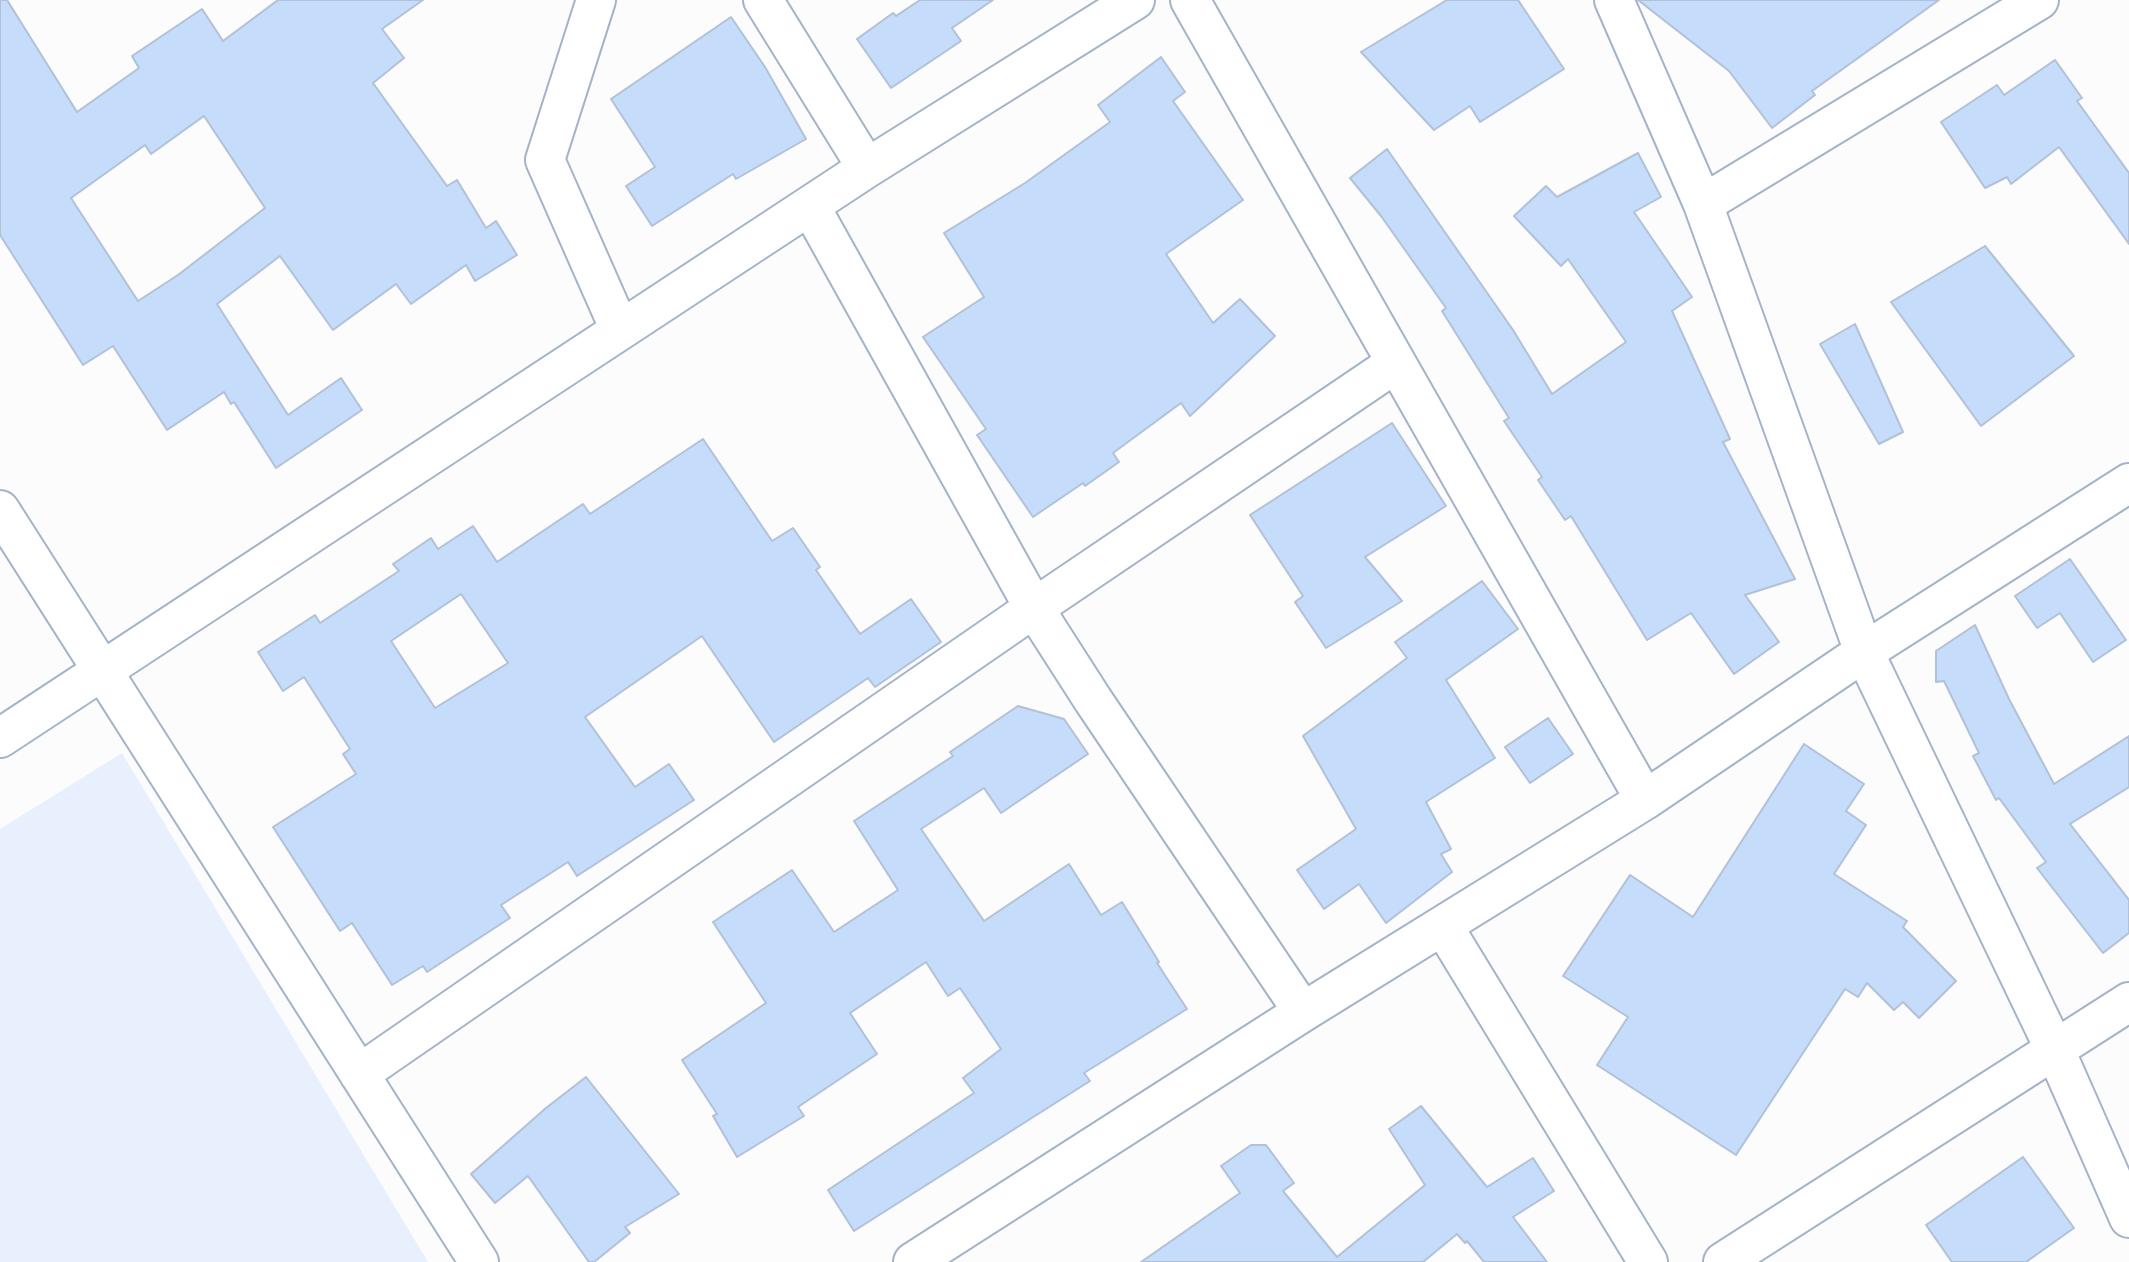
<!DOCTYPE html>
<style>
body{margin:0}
canvas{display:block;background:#fcfcfc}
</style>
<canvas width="2129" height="1262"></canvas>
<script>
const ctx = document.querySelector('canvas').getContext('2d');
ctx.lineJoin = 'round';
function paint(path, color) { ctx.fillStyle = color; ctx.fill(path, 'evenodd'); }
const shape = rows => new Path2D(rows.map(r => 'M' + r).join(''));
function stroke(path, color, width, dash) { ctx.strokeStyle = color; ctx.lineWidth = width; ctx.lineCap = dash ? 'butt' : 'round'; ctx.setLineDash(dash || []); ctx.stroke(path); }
const built = shape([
 [122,753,428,1262,0,1262,0,829]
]);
const building = shape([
 [0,0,7,0,77,112,139,68,132,56,202,9,223,41,278,0,423,0,382,29,404,58,373,83,447,186,457,180,486,228,496,221,517,255,475,281,466,265,411,304,396,284,333,330,280,256,217,304,288,415,341,378,362,410,276,468,234,402,231,404,224,392,167,430,113,346,83,365,0,235,0,0],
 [204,116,265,208,178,275,138,301,71,198,145,145,151,154,204,116],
 [920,0,993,0,952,28,961,41,891,88,857,39,893,13,896,16,920,0],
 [1447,0,1518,0,1564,69,1480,122,1470,106,1434,130,1361,52,1447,0],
 [1638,0,1939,0,1812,91,1815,95,1772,128,1729,71,1638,0],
 [731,17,765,67,806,139,736,179,733,174,652,226,626,186,655,167,611,99,731,17],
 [1161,57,1185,92,1173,101,1243,200,1166,254,1213,323,1240,299,1275,336,1190,416,1181,403,1113,453,1119,462,1085,486,1083,483,1033,517,977,435,986,429,923,337,984,297,944,233,1025,183,1110,122,1098,105,1161,57],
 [2055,60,2082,98,2077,101,2129,173,2129,244,2059,147,2011,184,2007,177,1985,188,1941,122,1997,85,2004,95,2055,60],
 [1387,149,1513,330,1552,394,1626,342,1568,259,1561,266,1514,216,1546,186,1557,197,1638,153,1661,197,1634,212,1692,297,1672,311,1730,439,1723,442,1795,579,1745,595,1779,642,1734,674,1691,613,1647,640,1571,516,1565,520,1538,480,1542,477,1504,421,1509,418,1442,311,1446,308,1381,216,1350,178,1387,149],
 [1985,246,2074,356,1981,426,1891,302,1985,246],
 [1855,324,1903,432,1879,444,1820,344,1855,324],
 [1392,423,1446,506,1365,557,1402,601,1326,648,1295,602,1303,596,1250,515,1392,423],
 [703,439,772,541,793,528,820,567,816,570,860,634,911,599,941,642,875,687,868,678,774,742,702,636,585,717,635,787,669,764,694,800,577,876,568,862,501,905,510,918,427,972,423,966,392,985,352,923,340,931,273,827,356,774,343,754,350,749,304,677,283,691,258,652,315,615,320,623,399,571,393,564,431,538,438,549,473,526,497,562,583,504,590,514,703,439],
 [461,594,508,663,435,708,391,641,461,594],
 [2070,559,2126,640,2093,662,2060,613,2037,628,2015,596,2070,559],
 [1482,581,1518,629,1446,680,1495,758,1426,802,1451,849,1441,854,1452,872,1386,923,1359,884,1324,909,1297,870,1356,829,1303,736,1407,658,1395,642,1482,581],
 [1975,625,2009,699,2054,784,2129,736,2129,787,2070,824,2129,900,2129,933,2103,953,2037,868,2046,862,1999,798,1996,800,1973,756,1979,753,1944,681,1936,682,1936,651,1975,625],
 [1018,706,1064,719,1088,754,1001,813,984,788,921,829,984,921,1069,864,1101,915,1122,902,1159,962,1157,963,1187,1009,1084,1073,1090,1081,854,1231,828,1190,974,1093,963,1078,1001,1049,960,988,948,996,926,962,850,1013,877,1054,798,1107,804,1116,737,1157,713,1116,717,1114,682,1060,766,1003,713,922,792,870,834,932,898,890,854,821,953,756,950,752,1018,706],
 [1548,718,1573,754,1530,783,1505,747,1548,718],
 [1804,744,1864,784,1846,811,1866,825,1834,874,1907,921,1903,927,1956,981,1919,1018,1903,1002,1894,1010,1867,983,1858,997,1845,989,1736,1155,1597,1065,1628,1017,1563,976,1630,875,1693,917,1804,744],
 [586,1077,679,1194,625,1227,630,1233,594,1262,589,1262,528,1176,495,1203,471,1174,546,1108,586,1077],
 [1421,1106,1487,1187,1533,1158,1554,1191,1513,1217,1547,1262,1484,1262,1467,1241,1465,1243,1457,1234,1423,1262,1141,1262,1240,1193,1221,1166,1251,1145,1266,1145,1294,1183,1283,1191,1337,1257,1425,1185,1389,1129,1421,1106],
 [2023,1157,2074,1228,2026,1262,1952,1262,1926,1225,2023,1157]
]);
const minor = shape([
 [596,0,545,160,620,330],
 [763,0,867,168],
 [1190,0,1645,800],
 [1614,0,1703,204,1864,652,2055,1050,2129,1218],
 [1703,204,2039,0],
 [810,206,1034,608,1093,700,1303,1012],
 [0,510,479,1262],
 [0,738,867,168,1135,0],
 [1443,926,1648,1262],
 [359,1074,1034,608,1396,363],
 [913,1262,1303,1012,1645,800,1864,652,2129,483],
 [1723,1262,2129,1002]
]);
paint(built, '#e8f0fd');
paint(building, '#c6dcfb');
stroke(building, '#b1c1d8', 2);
stroke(minor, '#a3b3c9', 42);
stroke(minor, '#fff', 38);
</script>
